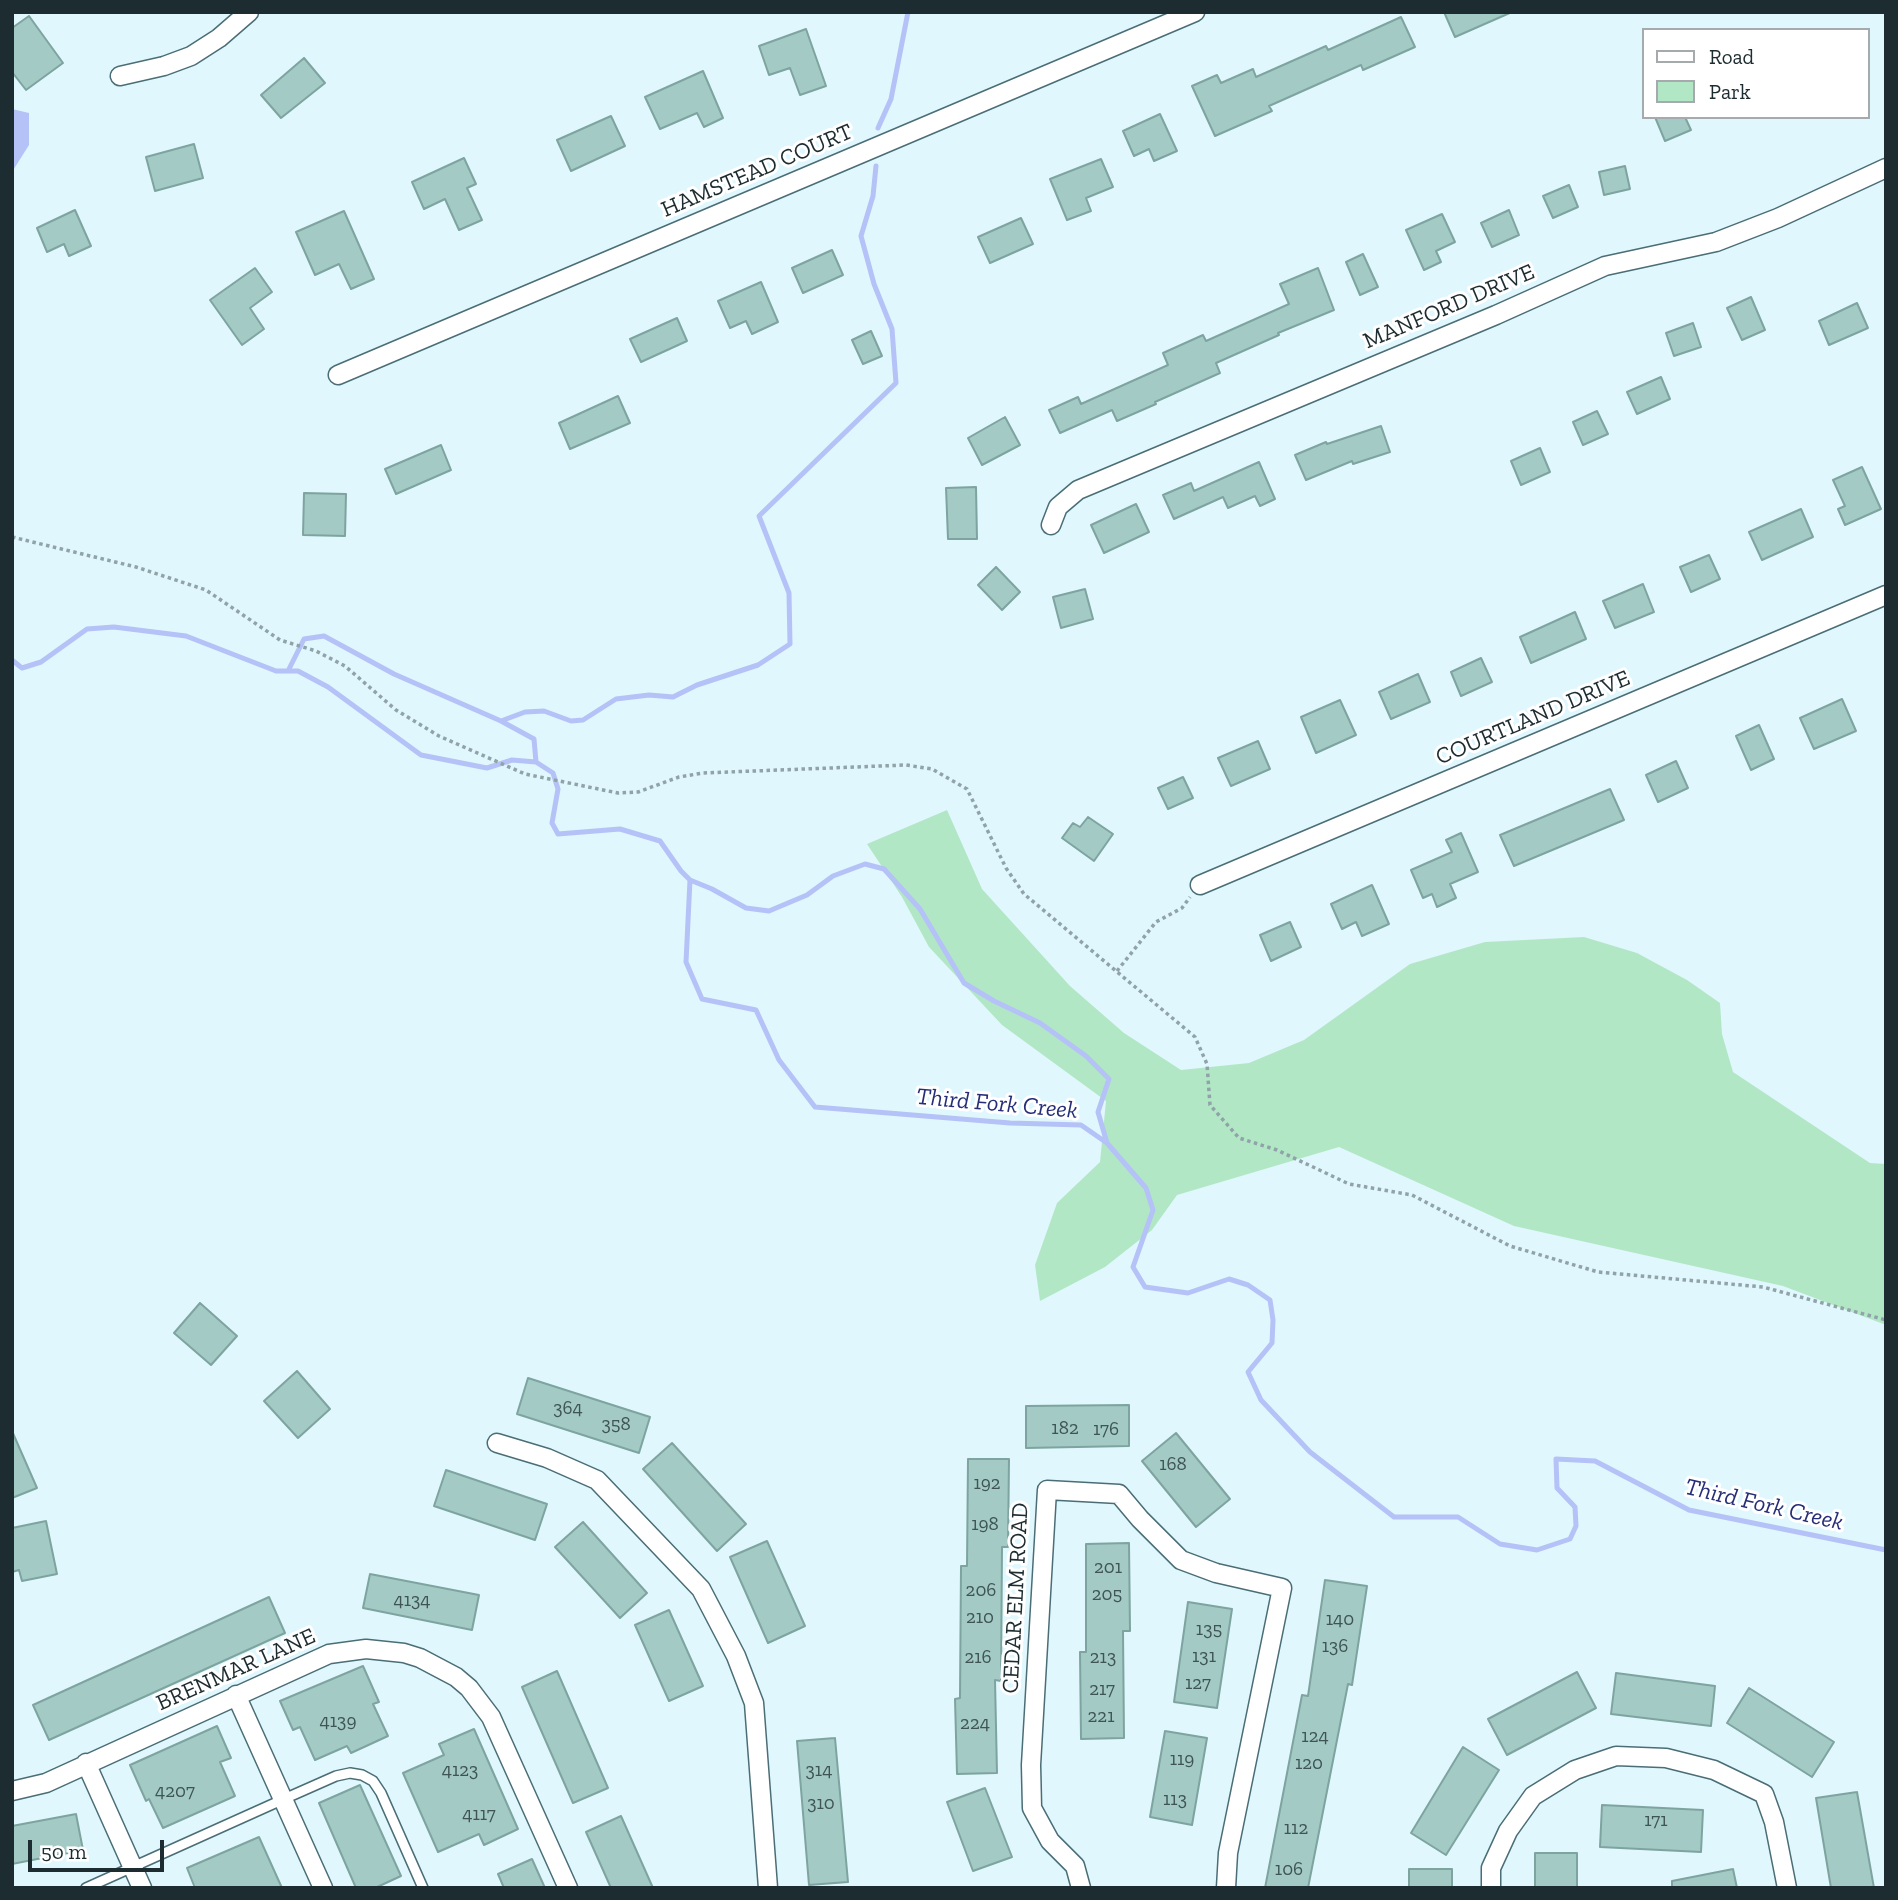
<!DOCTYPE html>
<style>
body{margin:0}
#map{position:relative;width:1898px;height:1900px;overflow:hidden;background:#e0f7fd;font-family:"Zilla Slab",serif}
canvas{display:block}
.frame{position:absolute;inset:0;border:14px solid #1d2c30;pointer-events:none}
.legend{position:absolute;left:1642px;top:28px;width:228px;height:91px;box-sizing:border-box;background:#fff;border:2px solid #a5abac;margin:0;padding:9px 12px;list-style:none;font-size:21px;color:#1d2c30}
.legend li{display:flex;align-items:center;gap:14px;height:35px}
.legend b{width:35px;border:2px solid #a5abac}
.scale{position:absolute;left:28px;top:1840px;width:136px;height:32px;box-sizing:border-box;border:4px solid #1d2c30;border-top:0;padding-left:9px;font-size:21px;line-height:24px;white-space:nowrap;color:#1d2c30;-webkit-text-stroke:5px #fff;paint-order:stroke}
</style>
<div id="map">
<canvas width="1898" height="1900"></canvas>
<div class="frame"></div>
<ul class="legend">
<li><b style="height:9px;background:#fff"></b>Road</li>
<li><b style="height:19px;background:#b2e7c6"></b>Park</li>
</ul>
<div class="scale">50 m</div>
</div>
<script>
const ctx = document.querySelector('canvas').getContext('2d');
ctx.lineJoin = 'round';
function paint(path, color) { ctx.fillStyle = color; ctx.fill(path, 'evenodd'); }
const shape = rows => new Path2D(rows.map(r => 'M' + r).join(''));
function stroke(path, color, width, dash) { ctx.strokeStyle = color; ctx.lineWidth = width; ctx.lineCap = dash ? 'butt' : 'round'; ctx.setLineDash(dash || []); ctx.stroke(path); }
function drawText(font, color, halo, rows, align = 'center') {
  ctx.font = font + ' "Zilla Slab",serif'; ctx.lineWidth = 6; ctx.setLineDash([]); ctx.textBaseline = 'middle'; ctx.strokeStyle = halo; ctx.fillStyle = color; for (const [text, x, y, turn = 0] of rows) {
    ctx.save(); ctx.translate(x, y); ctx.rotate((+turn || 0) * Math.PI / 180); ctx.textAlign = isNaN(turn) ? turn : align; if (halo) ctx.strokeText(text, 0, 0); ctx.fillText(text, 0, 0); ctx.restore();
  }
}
const green = shape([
 [947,810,982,889,1070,986,1124,1033,1181,1070,1249,1063,1304,1040,1410,964,1485,942,1584,937,1637,953,1687,980,1720,1003,1722,1034,1733,1072,1870,1163,1886,1164,1886,1325,1783,1286,1514,1226,1339,1147,1177,1195,1152,1230,1105,1267,1040,1301,1035,1265,1057,1203,1100,1162,1106,1101,1002,1025,929,947,902,897,867,844]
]);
const water = shape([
 [12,109,29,113,29,145,12,172]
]);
const stream = shape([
 [878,128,891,99,908,12],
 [12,660,22,668,41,662,87,629,114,627,186,636,276,671,298,671,328,687,421,755,487,768,512,760,536,762,553,773,558,789,552,823,558,834,620,829,660,841,681,871,690,880,712,889,746,908,769,911,807,895,833,876,865,864,884,869,920,909,964,983,994,1001,1040,1023,1086,1056,1109,1079,1098,1112,1107,1143],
 [288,671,304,639,324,636,394,674,501,721,534,739,536,762],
 [501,721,525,712,544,711,571,721,583,720,616,699,649,695,673,697,697,685,758,665,790,644,789,593,759,516,896,383,892,329,874,284,861,236,873,196,876,166],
 [690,880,686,962,702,999,756,1010,779,1060,815,1107,1010,1123,1081,1125,1107,1143,1146,1188,1153,1210,1133,1267,1145,1287,1188,1293,1229,1279,1248,1285,1270,1300,1273,1320,1272,1343,1248,1372,1261,1400,1310,1452,1394,1517,1458,1517,1500,1544,1537,1550,1570,1539,1576,1526,1575,1507,1557,1488,1556,1459,1595,1461,1689,1510,1886,1550]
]);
const building = shape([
 [1444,12,1512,12,1455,37,1444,12],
 [29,16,63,63,26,90,12,72,12,28,29,16],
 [1401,17,1415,47,1363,70,1361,65,1269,106,1272,111,1215,136,1192,86,1217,75,1221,83,1253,69,1256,77,1326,46,1328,50,1401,17],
 [806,29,826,86,800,95,790,68,769,75,759,46,806,29],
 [304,58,325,83,281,118,261,95,304,58],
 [703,71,723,118,704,127,697,113,660,129,645,97,703,71],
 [1160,114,1177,151,1154,161,1149,149,1134,156,1123,131,1160,114],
 [611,116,625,146,571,171,557,140,611,116],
 [1655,117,1685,117,1691,130,1665,141,1655,117],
 [194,144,203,178,155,191,146,157,194,144],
 [464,158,476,184,467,188,482,220,459,230,445,199,424,209,412,182,464,158],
 [1101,159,1113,187,1086,198,1091,211,1067,220,1050,179,1101,159],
 [1625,166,1630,189,1604,195,1599,172,1625,166],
 [1569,185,1578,207,1553,218,1543,196,1569,185],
 [75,210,91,246,69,256,64,244,47,252,37,228,75,210],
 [1509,210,1519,235,1492,247,1481,223,1509,210],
 [344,211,374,279,351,289,339,264,315,275,296,232,344,211],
 [1442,214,1455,242,1436,251,1441,262,1424,270,1406,230,1442,214],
 [1021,218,1033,244,990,263,978,237,1021,218],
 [832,250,843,275,803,293,792,268,832,250],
 [1363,254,1378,287,1360,295,1346,262,1363,254],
 [255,268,272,292,250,308,264,329,242,345,210,300,255,268],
 [1318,268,1334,310,1278,333,1279,335,1216,363,1220,373,1155,402,1156,404,1117,421,1112,410,1060,433,1049,410,1078,397,1081,404,1168,365,1163,353,1203,335,1206,341,1289,304,1280,284,1318,268],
 [761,282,778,322,752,334,746,321,730,328,718,301,761,282],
 [1751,297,1765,330,1742,340,1727,308,1751,297],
 [1857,303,1868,328,1829,345,1819,321,1857,303],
 [677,318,687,341,641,362,630,339,677,318],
 [1693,323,1701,347,1674,356,1666,333,1693,323],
 [871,331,882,356,863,364,852,340,871,331],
 [1661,377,1670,399,1637,414,1627,392,1661,377],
 [618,396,630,423,570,449,559,423,618,396],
 [1597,411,1608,434,1583,445,1573,422,1597,411],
 [1005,417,1020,445,982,465,968,438,1005,417],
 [1381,426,1390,452,1353,464,1352,461,1306,480,1295,455,1326,442,1327,444,1381,426],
 [441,445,451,470,396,494,385,469,441,445],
 [1540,448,1550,472,1521,485,1511,461,1540,448],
 [1259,462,1275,499,1260,506,1255,496,1228,508,1223,497,1174,519,1163,495,1191,483,1194,491,1259,462],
 [1862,467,1881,509,1845,525,1838,509,1845,506,1833,480,1862,467],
 [976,487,977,539,948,539,946,488,976,487],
 [304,493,346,494,345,536,303,535,304,493],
 [1136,504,1149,532,1104,553,1091,525,1136,504],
 [1801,509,1813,537,1762,560,1749,532,1801,509],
 [1709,555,1720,579,1691,592,1680,567,1709,555],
 [996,567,1020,592,1002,610,978,585,996,567],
 [1643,584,1654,612,1615,628,1603,601,1643,584],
 [1085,589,1093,619,1061,628,1053,597,1085,589],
 [1575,612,1586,639,1531,663,1520,637,1575,612],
 [1481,658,1492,682,1461,696,1451,672,1481,658],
 [1418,674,1430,702,1391,719,1379,692,1418,674],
 [1842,699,1856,731,1814,749,1800,718,1842,699],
 [1340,700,1356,735,1316,753,1301,717,1340,700],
 [1759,725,1774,759,1751,770,1736,736,1759,725],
 [1258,741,1270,769,1231,786,1218,758,1258,741],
 [1676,761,1688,788,1658,802,1646,775,1676,761],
 [1183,777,1193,798,1168,809,1158,788,1183,777],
 [1610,789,1624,820,1514,866,1500,835,1610,789],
 [1088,817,1113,834,1094,861,1062,838,1073,823,1080,827,1088,817],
 [1461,833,1478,872,1450,884,1456,898,1437,907,1432,894,1423,898,1411,870,1452,852,1446,840,1461,833],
 [1372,885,1389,924,1362,936,1356,922,1342,929,1331,904,1372,885],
 [1290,922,1301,947,1271,961,1260,935,1290,922],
 [200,1303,237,1336,211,1365,174,1333,200,1303],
 [297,1371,330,1409,298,1438,264,1401,297,1371],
 [528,1378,650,1417,639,1453,517,1414,528,1378],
 [1129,1405,1129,1446,1026,1448,1026,1406,1129,1405],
 [12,1431,37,1488,12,1498,12,1431],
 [1176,1433,1230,1499,1196,1527,1142,1461,1176,1433],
 [672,1443,746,1524,717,1551,643,1469,672,1443],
 [968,1459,1009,1459,1008,1547,1002,1547,1001,1681,995,1680,997,1773,957,1774,955,1699,960,1698,961,1566,967,1566,968,1459],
 [446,1470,547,1504,535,1540,434,1506,446,1470],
 [46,1521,57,1574,22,1581,19,1570,12,1572,12,1528,46,1521],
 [583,1522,647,1593,620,1618,555,1547,583,1522],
 [767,1541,805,1626,768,1643,730,1557,767,1541],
 [1129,1543,1130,1631,1123,1631,1124,1738,1081,1739,1080,1652,1086,1652,1086,1544,1129,1543],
 [370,1574,479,1595,472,1630,363,1608,370,1574],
 [1325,1580,1367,1586,1352,1685,1348,1684,1308,1888,1265,1888,1302,1695,1308,1696,1325,1580],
 [269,1597,285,1633,49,1740,33,1705,269,1597],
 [1188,1602,1232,1609,1217,1708,1174,1702,1188,1602],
 [669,1610,703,1686,669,1701,635,1625,669,1610],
 [363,1666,379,1702,373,1704,388,1736,351,1753,347,1746,315,1760,300,1727,293,1730,280,1701,363,1666],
 [557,1671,608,1788,573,1803,522,1687,557,1671],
 [1577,1672,1596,1708,1507,1755,1488,1719,1577,1672],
 [1616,1673,1715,1686,1711,1726,1611,1714,1616,1673],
 [1749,1688,1834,1742,1812,1777,1727,1723,1749,1688],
 [217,1726,231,1758,220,1762,235,1796,163,1828,149,1799,146,1801,130,1765,217,1726],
 [474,1729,518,1829,484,1845,479,1834,438,1852,403,1773,444,1755,439,1744,474,1729],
 [1165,1731,1207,1738,1192,1825,1150,1817,1165,1731],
 [835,1738,848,1882,809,1885,797,1741,835,1738],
 [1463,1747,1499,1770,1446,1855,1411,1833,1463,1747],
 [360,1785,401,1876,375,1888,356,1888,319,1803,360,1785],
 [985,1788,1012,1857,973,1871,947,1802,985,1788],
 [1857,1792,1874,1888,1831,1888,1816,1798,1857,1792],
 [1602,1805,1703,1810,1701,1852,1600,1847,1602,1805],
 [76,1814,83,1850,12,1864,12,1826,76,1814],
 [621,1816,653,1888,611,1888,586,1832,621,1816],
 [259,1837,282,1888,195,1888,187,1868,259,1837],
 [1535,1853,1577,1853,1577,1888,1535,1888,1535,1853],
 [532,1859,545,1888,504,1888,498,1874,532,1859],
 [1409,1869,1452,1869,1452,1888,1409,1888,1409,1869],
 [1733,1869,1737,1888,1672,1888,1672,1881,1733,1869]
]);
const path = shape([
 [12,537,136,567,206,590,280,640,316,651,345,666,396,710,439,736,525,774,618,793,638,792,679,777,703,773,906,765,932,769,967,789,1006,868,1024,894,1195,1037,1207,1064,1210,1105,1239,1138,1277,1150,1349,1184,1412,1195,1510,1246,1598,1272,1763,1287,1886,1320],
 [1117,971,1156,922,1182,908,1190,897]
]);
const lane = shape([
 [86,1888,284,1799,336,1776,350,1773,362,1775,373,1781,381,1793,423,1888]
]);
const street = shape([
 [120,76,164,66,191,56,219,38,249,12],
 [338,375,1195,12],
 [1051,525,1058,507,1078,490,1496,315,1605,266,1716,242,1778,218,1886,168],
 [1200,885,1886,595],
 [497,1443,547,1458,597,1480,701,1589,736,1656,754,1703,768,1888],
 [236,1695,323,1888],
 [86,1763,142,1888],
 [12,1791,46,1783,329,1654,366,1649,404,1653,420,1658,456,1677,469,1688,491,1717,568,1888],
 [1081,1888,1075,1866,1050,1841,1032,1808,1031,1765,1047,1490,1119,1494,1140,1519,1181,1560,1216,1573,1282,1588,1228,1853,1226,1888],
 [1491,1888,1491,1868,1508,1831,1533,1796,1575,1770,1616,1756,1666,1758,1714,1770,1764,1794,1774,1822,1787,1888]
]);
const numberNames = [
 ["364",568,1409],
 ["358",616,1425],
 ["182",1065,1429],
 ["176",1106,1430],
 ["168",1173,1465],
 ["192",987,1484],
 ["198",985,1525],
 ["201",1108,1568],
 ["206",981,1591],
 ["205",1107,1595],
 ["4134",412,1601],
 ["210",980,1618],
 ["140",1340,1620],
 ["135",1209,1630],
 ["136",1335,1647],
 ["131",1204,1657],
 ["216",978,1658],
 ["213",1103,1658],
 ["127",1198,1684],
 ["217",1102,1690],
 ["221",1101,1717],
 ["4139",338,1722],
 ["224",975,1724],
 ["124",1315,1737],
 ["119",1182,1760],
 ["120",1309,1764],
 ["4123",460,1771],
 ["314",819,1771],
 ["4207",175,1792],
 ["113",1175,1800],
 ["310",821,1804],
 ["4117",479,1815],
 ["171",1656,1821],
 ["112",1296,1829],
 ["106",1289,1870]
];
const streetNames = [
 ["HAMSTEAD COURT",757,171,-23],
 ["MANFORD DRIVE",1449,307,-23],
 ["COURTLAND DRIVE",1533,718,-23],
 ["CEDAR ELM ROAD",1016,1598,-87],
 ["BRENMAR LANE",236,1670,-24]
];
const waterNames = [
 ["Third Fork Creek",997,1104,5],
 ["Third Fork Creek",1764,1505,13]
];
paint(green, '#b2e7c6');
paint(water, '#b4c2f7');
stroke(stream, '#b4c2f7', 5);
paint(building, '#a3cac5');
stroke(building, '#7da49f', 2);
stroke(lane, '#4a6d76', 12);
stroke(street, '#4a6d76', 21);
stroke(path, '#8fa3a8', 3.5, [3.5, 3.5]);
stroke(lane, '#fff', 9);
stroke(street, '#fff', 18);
drawText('19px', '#3e5455', null, numberNames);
drawText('23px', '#1d2c30', '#fff', streetNames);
drawText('italic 24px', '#262e78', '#fff', waterNames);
</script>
